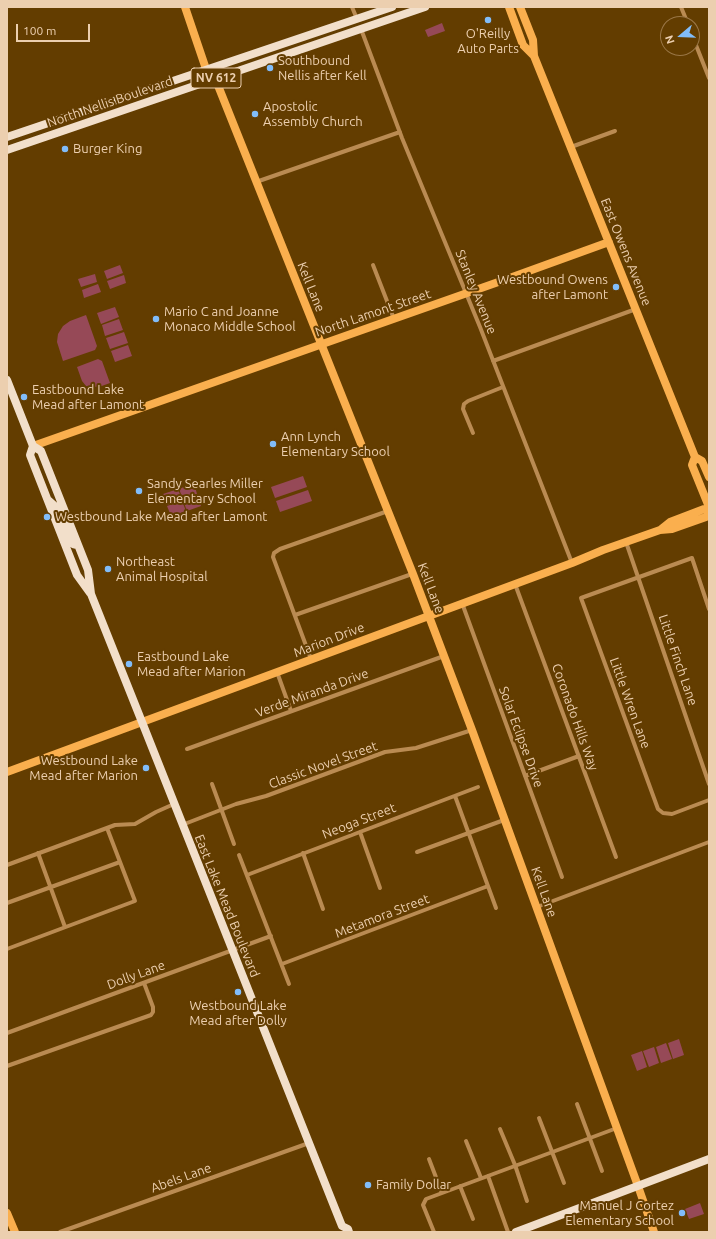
<!DOCTYPE html>
<style>
body{margin:0}
#map{position:relative;width:716px;height:1239px;overflow:hidden;background:#633d00;font-family:Ubuntu,sans-serif}
canvas{display:block}
.frame{position:absolute;inset:0;border:8px solid #eccfaf;pointer-events:none}
.north{position:absolute;left:660px;top:16px;width:40px;height:40px;box-sizing:border-box;background:#633d00;border:1px solid #9a7746;border-radius:50%;rotate:251deg;font-size:11px;font-weight:700;line-height:16px;text-align:center;color:#eccfaf}
.north::after{content:'';display:block;margin:auto;width:14px;height:18px;background:#81bdfa;clip-path:polygon(50% 0,100% 100%,50% 72%,0 100%)}
.scale{position:absolute;left:16px;top:24px;width:74px;height:18px;box-sizing:border-box;border:2px solid #eccfaf;border-top:0;padding-left:5px;font-size:12px;line-height:14px;white-space:nowrap;color:#eccfaf;-webkit-text-stroke:3px #633d00;paint-order:stroke}
</style>
<div id="map">
<canvas width="716" height="1239"></canvas>
<div class="frame"></div>
<div class="north">N</div>
<div class="scale">100 m</div>
</div>
<script>
const ctx = document.querySelector('canvas').getContext('2d');
ctx.lineJoin = 'round';
function paint(path, color) { ctx.fillStyle = color; ctx.fill(path, 'evenodd'); }
const shape = rows => new Path2D(rows.map(r => 'M' + r).join(''));
function stroke(path, color, width, dash) { ctx.strokeStyle = color; ctx.lineWidth = width; ctx.lineCap = dash ? 'butt' : 'round'; ctx.setLineDash(dash || []); ctx.stroke(path); }
function drawText(font, color, halo, rows, align = 'center') {
  ctx.font = font + ' Ubuntu,sans-serif'; ctx.lineWidth = 4; ctx.setLineDash([]); ctx.textBaseline = 'middle'; ctx.strokeStyle = halo; ctx.fillStyle = color; for (const [text, x, y, turn = 0] of rows) {
    ctx.save(); ctx.translate(x, y); ctx.rotate((+turn || 0) * Math.PI / 180); ctx.textAlign = isNaN(turn) ? turn : align; if (halo) ctx.strokeText(text, 0, 0); ctx.fillText(text, 0, 0); ctx.restore();
  }
}
const green = shape([
 [442,23,445,31,428,37,425,30],
 [120,265,123,273,107,279,104,271],
 [95,274,97,282,81,287,78,279],
 [124,275,126,283,110,289,107,281],
 [98,284,101,292,84,298,82,290],
 [115,307,119,317,101,324,97,313],
 [86,315,97,346,95,350,63,361,57,342,58,334,63,326,70,321],
 [119,319,123,330,105,336,102,325],
 [124,332,128,343,110,349,106,338],
 [128,345,132,356,115,362,111,351],
 [98,359,102,361,110,383,99,387,86,386,82,381,77,367],
 [303,476,307,487,275,498,271,487],
 [194,483,197,494,183,499,179,489],
 [178,489,182,500,167,505,163,494],
 [308,490,312,501,280,512,276,501],
 [198,495,201,506,187,511,183,500],
 [182,501,186,511,171,516,167,506],
 [679,1039,684,1055,673,1059,668,1043],
 [666,1043,672,1059,661,1063,656,1047],
 [654,1047,659,1063,649,1067,643,1051],
 [642,1051,647,1067,637,1071,631,1055],
 [700,1203,704,1214,689,1219,685,1209]
]);
const street = shape([
 [352,7,357,19],
 [681,7,688,24],
 [361,29,402,138,480,327,572,563],
 [692,35,709,78],
 [571,147,615,131],
 [256,182,400,132],
 [373,265,394,319],
 [493,361,636,309],
 [473,433,463,409,464,404,468,401,503,387],
 [626,542,709,784],
 [515,584,616,857],
 [462,603,562,877],
 [709,609,692,558,581,598,658,809,663,813,672,814,709,800],
 [295,615,412,574],
 [311,659,273,557,274,553,280,549,388,511],
 [277,672,291,711],
 [187,749,444,656],
 [525,776,579,756],
 [212,784,234,844],
 [455,796,496,908],
 [182,825,236,804,266,796,385,752,416,748,472,730],
 [360,832,380,888],
 [417,852,504,820],
 [38,853,65,927],
 [303,853,323,909],
 [239,855,289,984],
 [7,865,115,825,135,824,156,812,174,804],
 [247,875,478,787],
 [7,903,120,862],
 [537,907,709,842],
 [7,949,135,901,107,828],
 [282,964,488,886],
 [7,1033,271,936],
 [7,1066,151,1015,153,1012,153,1007,144,983],
 [577,1104,602,1171],
 [539,1118,564,1183],
 [500,1129,515,1165,527,1201],
 [466,1141,481,1178],
 [429,1159,442,1193],
 [488,1176,508,1232],
 [460,1186,473,1219],
 [60,1232,309,1143],
 [434,1232,423,1205,426,1199,617,1128]
]);
const secondary = shape([
 [185,7,206,69,215,78,413,574,472,730,638,1186,654,1232],
 [509,7,523,45,534,56],
 [520,7,533,40,534,56,695,457,692,465,709,507],
 [33,446,504,280,609,242],
 [695,457,702,461,709,477],
 [660,530,670,522,704,509,709,511],
 [7,772,572,563,603,550,660,530,672,529,706,517,709,514],
 [7,1213,15,1232]
]);
const primary = shape([
 [7,137,392,7],
 [7,150,425,7],
 [7,380,33,446,41,451,88,570,91,594,142,722,332,1201,342,1226,348,1229,349,1232],
 [33,446,30,455,77,575,90,593],
 [48,500,57,508,73,544,77,545],
 [516,1232,709,1159]
]);
const markers = [
 [488,20,4,"#81bdfa"],
 [270,68,4,"#81bdfa"],
 [255,114,4,"#81bdfa"],
 [65,149,4,"#81bdfa"],
 [616,287,4,"#81bdfa"],
 [156,319,4,"#81bdfa"],
 [24,397,4,"#81bdfa"],
 [273,444,4,"#81bdfa"],
 [139,491,4,"#81bdfa"],
 [47,517,4,"#81bdfa"],
 [108,569,4,"#81bdfa"],
 [129,664,4,"#81bdfa"],
 [146,768,4,"#81bdfa"],
 [238,992,4,"#81bdfa"],
 [368,1185,4,"#81bdfa"],
 [682,1213,4,"#81bdfa"]
];
const shields = [
 [216,78,50]
];
const shieldNames = [
 ["NV 612",216,78]
];
const poiNames = [
 ["O'Reilly",488,34,"center"],
 ["Auto Parts",488,49,"center"],
 ["Southbound",278,61],
 ["Nellis after Kell",278,76],
 ["Apostolic",263,107],
 ["Assembly Church",263,122],
 ["Burger King",73,149],
 ["Westbound Owens",608,280,"right"],
 ["after Lamont",608,295,"right"],
 ["Mario C and Joanne",164,312],
 ["Monaco Middle School",164,327],
 ["Eastbound Lake",32,390],
 ["Mead after Lamont",32,405],
 ["Ann Lynch",281,437],
 ["Elementary School",281,452],
 ["Sandy Searles Miller",147,484],
 ["Elementary School",147,499],
 ["Westbound Lake Mead after Lamont",55,517],
 ["Northeast",116,562],
 ["Animal Hospital",116,577],
 ["Eastbound Lake",137,657],
 ["Mead after Marion",137,672],
 ["Westbound Lake",138,761,"right"],
 ["Mead after Marion",138,776,"right"],
 ["Westbound Lake",238,1006,"center"],
 ["Mead after Dolly",238,1021,"center"],
 ["Family Dollar",376,1185],
 ["Manuel J Cortez",674,1206,"right"],
 ["Elementary School",674,1221,"right"]
];
const streetNames = [
 ["North Nellis Boulevard",110,102,-19],
 ["East Owens Avenue",626,252,68],
 ["Kell Lane",311,287,68],
 ["Stanley Avenue",476,292,68],
 ["North Lamont Street",373,313,-19],
 ["Kell Lane",431,588,69],
 ["Marion Drive",329,640,-21],
 ["Little Finch Lane",678,660,71],
 ["Verde Miranda Drive",312,693,-20],
 ["Little Wren Lane",630,703,70],
 ["Coronado Hills Way",575,717,70],
 ["Solar Eclipse Drive",521,737,70],
 ["Classic Novel Street",323,765,-20],
 ["Neoga Street",359,821,-21],
 ["Kell Lane",544,892,70],
 ["East Lake Mead Boulevard",227,906,68],
 ["Metamora Street",382,916,-21],
 ["Dolly Lane",136,975,-20],
 ["Abels Lane",181,1178,-20]
];
paint(green, '#964957');
stroke(street, '#ba8b52', 4);
stroke(secondary, '#faaf4e', 8);
stroke(primary, '#f2dfca', 8);
for (const [x, y, r, color] of markers) { const dot = new Path2D(); dot.arc(x, y, r, 0, 2 * Math.PI); ctx.fillStyle = color; ctx.fill(dot); stroke(dot, '#633d00', 1.5); }
for (const [x, y, w] of shields) { const box = new Path2D(); box.roundRect(x - w / 2, y - 10, w, 20, 3); ctx.fillStyle = '#633d00'; ctx.fill(box); stroke(box, '#eccfaf', 1); }
drawText('bold 12px', '#eccfaf', null, shieldNames);
drawText('13px', '#eccfaf', '#633d00', poiNames, 'left');
drawText('13px', '#eccfaf', '#633d00', streetNames);
</script>
